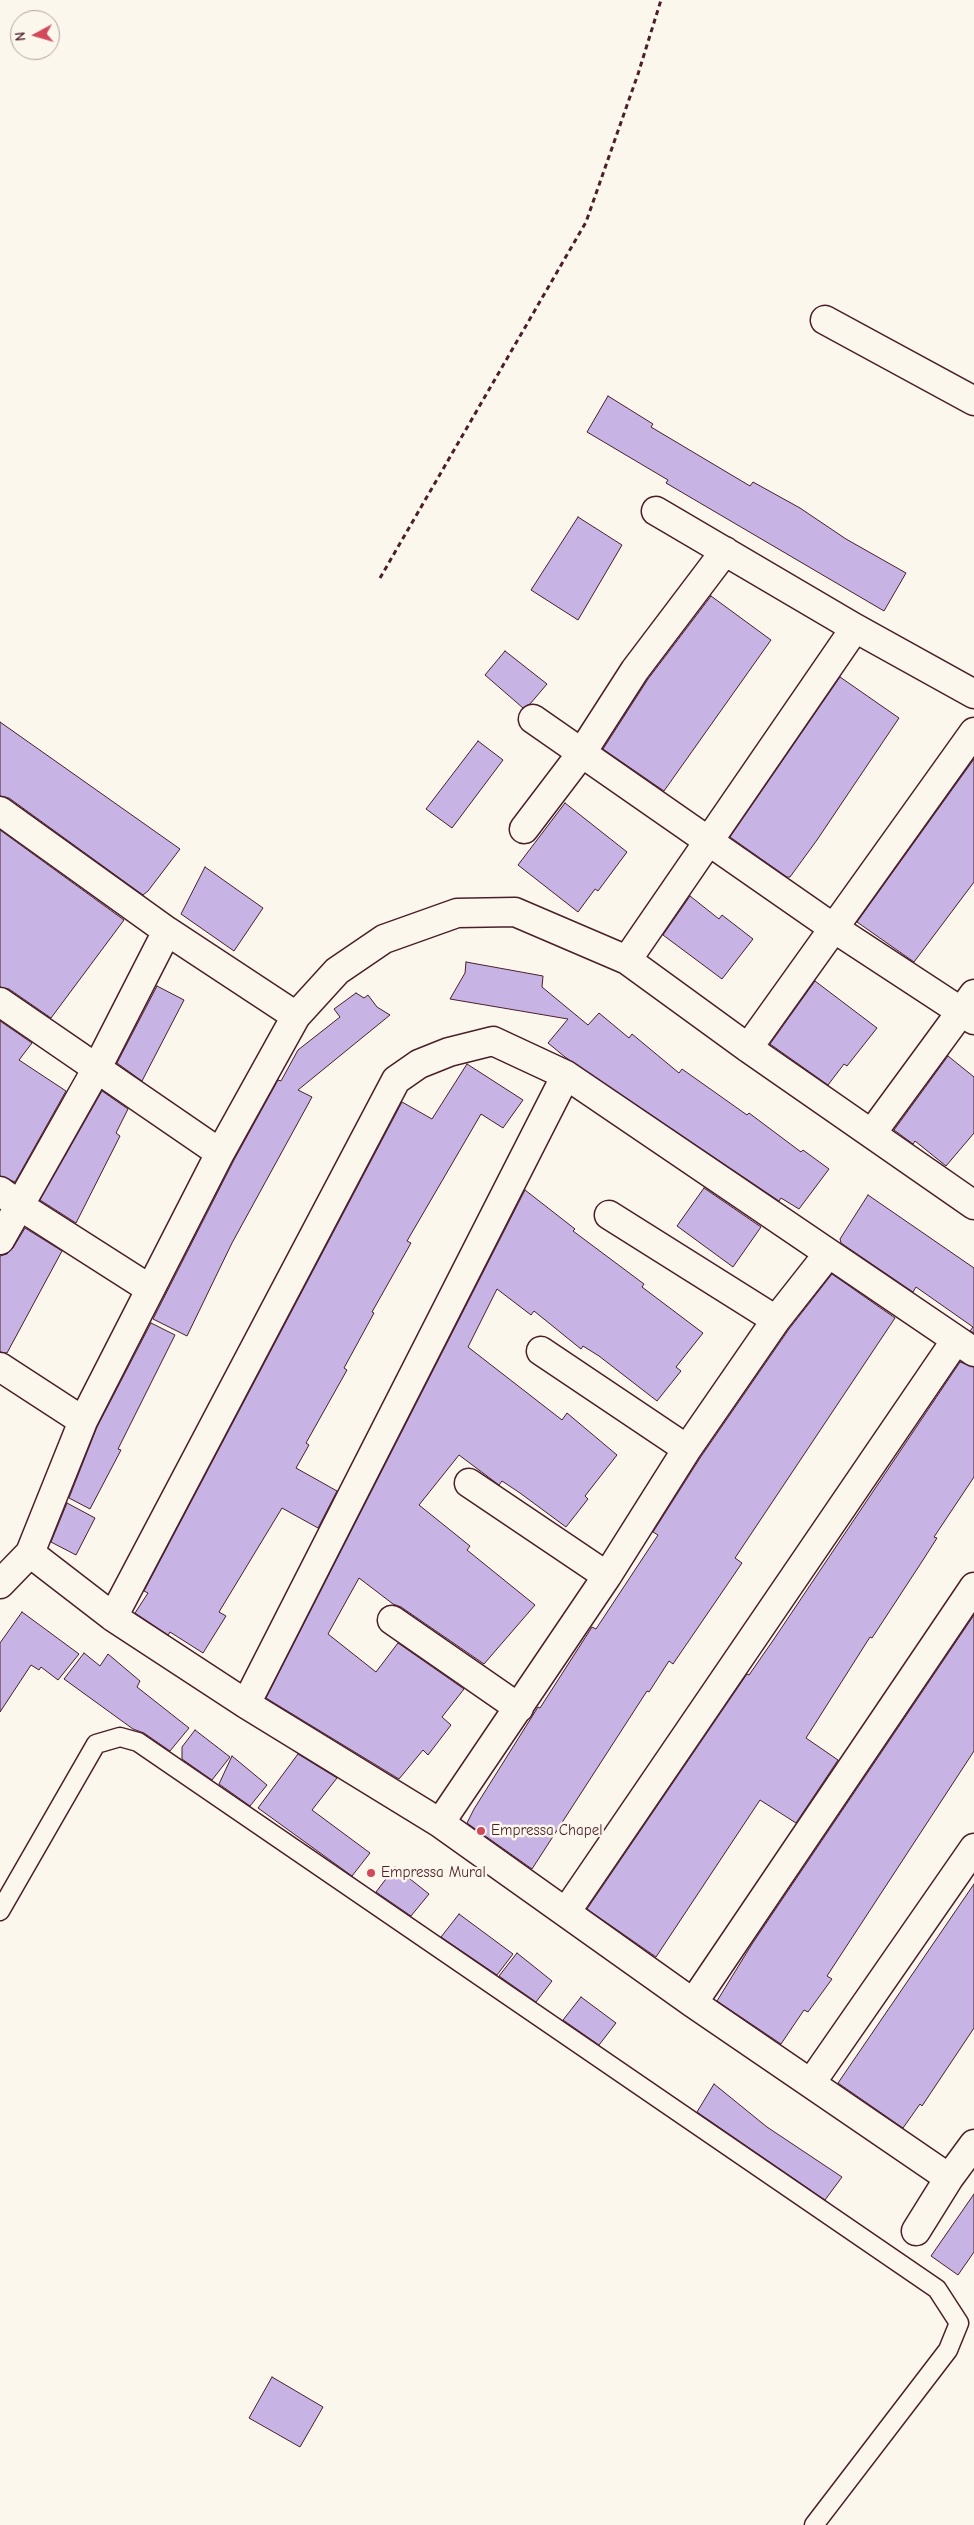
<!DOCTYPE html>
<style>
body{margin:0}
#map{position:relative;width:974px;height:2525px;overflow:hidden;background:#fbf7ec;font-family:"Comic Neue",sans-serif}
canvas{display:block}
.north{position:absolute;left:10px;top:10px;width:50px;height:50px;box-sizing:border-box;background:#fbf7ec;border:1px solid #b4a19f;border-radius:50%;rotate:264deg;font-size:14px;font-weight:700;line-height:20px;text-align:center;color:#4a1f2b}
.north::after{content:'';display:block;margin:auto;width:18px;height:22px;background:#d1495b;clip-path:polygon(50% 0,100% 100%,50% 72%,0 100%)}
</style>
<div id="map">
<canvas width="974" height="2525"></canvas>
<div class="north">N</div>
</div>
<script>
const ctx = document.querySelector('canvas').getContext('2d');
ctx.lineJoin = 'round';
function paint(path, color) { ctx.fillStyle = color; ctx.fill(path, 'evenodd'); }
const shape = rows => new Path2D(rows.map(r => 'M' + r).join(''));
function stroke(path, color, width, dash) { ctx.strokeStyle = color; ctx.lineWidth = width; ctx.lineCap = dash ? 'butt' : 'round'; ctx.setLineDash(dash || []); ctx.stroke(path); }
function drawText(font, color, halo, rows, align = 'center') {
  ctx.font = font + ' "Comic Neue",sans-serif'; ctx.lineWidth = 5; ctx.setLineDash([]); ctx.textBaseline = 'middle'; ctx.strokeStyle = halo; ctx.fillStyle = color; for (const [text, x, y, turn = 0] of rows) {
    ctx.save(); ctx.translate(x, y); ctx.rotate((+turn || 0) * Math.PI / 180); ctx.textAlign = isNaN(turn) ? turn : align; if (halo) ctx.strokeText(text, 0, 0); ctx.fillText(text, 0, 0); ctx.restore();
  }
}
const building = shape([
 [608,396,653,424,651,427,750,486,753,482,800,508,846,539,906,573,884,611,666,483,668,480,587,432,608,396],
 [578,517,622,545,578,620,531,590,578,517],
 [711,596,771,640,664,791,603,749,648,679,711,596],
 [505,651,547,684,530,704,523,708,485,675,505,651],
 [840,677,899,718,817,840,790,877,787,877,730,837,840,677],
 [0,722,180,849,148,891,143,895,9,798,0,796,0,722],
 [478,741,503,760,452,828,426,809,478,741],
 [974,759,974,882,914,962,857,922,974,759],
 [565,803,627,852,598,891,595,889,578,912,518,865,565,803],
 [0,830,124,920,51,1018,9,989,0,987,0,830],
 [205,867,263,908,234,951,181,914,205,867],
 [690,896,719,919,722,915,753,939,722,979,663,935,690,896],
 [466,962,543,976,542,987,588,1025,599,1013,629,1038,632,1034,679,1073,682,1069,747,1115,749,1113,801,1152,803,1150,829,1169,799,1209,781,1198,779,1201,565,1057,548,1043,568,1019,450,999,465,973,466,962],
 [815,981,877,1028,847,1066,844,1064,828,1085,770,1044,815,981],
 [157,986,184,1000,142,1081,117,1063,157,986],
 [356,993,364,998,368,995,377,1007,390,1015,298,1090,312,1097,232,1243,187,1336,153,1319,234,1160,278,1080,281,1081,298,1050,340,1017,334,1009,356,993],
 [0,1021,32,1043,19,1060,66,1091,15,1182,0,1176,0,1021],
 [948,1056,974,1077,974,1133,946,1166,915,1141,913,1144,894,1130,948,1056],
 [467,1064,523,1100,503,1128,481,1114,407,1241,411,1243,372,1312,374,1313,344,1368,347,1370,306,1443,309,1445,296,1468,337,1491,318,1528,282,1508,219,1612,226,1616,203,1653,170,1632,168,1635,135,1613,148,1593,144,1591,402,1102,432,1119,467,1064],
 [102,1091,128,1109,116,1133,120,1136,76,1223,40,1200,102,1091],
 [704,1188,761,1227,733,1267,677,1226,704,1188],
 [525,1190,575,1229,573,1231,644,1284,642,1287,703,1333,676,1367,681,1371,657,1401,599,1356,583,1346,581,1349,534,1311,531,1315,497,1289,468,1347,562,1420,567,1413,617,1455,585,1496,588,1499,566,1527,520,1493,502,1481,499,1485,459,1455,419,1505,470,1546,467,1550,535,1605,484,1664,401,1607,393,1604,359,1578,328,1634,376,1672,398,1643,464,1689,442,1717,451,1725,428,1755,423,1750,399,1779,266,1698,525,1190],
 [868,1195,974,1268,974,1333,970,1331,973,1327,916,1287,913,1292,841,1243,840,1239,868,1195],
 [25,1228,62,1251,7,1353,0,1352,0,1256,7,1254,13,1248,25,1228],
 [832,1274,895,1318,735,1558,742,1563,673,1664,669,1661,649,1692,647,1691,532,1869,467,1823,474,1809,538,1707,540,1708,592,1627,596,1629,658,1535,653,1532,700,1458,789,1329,832,1274],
 [151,1323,175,1335,118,1449,121,1450,90,1509,69,1498,97,1427,151,1323],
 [960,1362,974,1367,974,1477,934,1537,937,1538,923,1560,872,1638,870,1637,806,1738,838,1760,796,1823,760,1800,656,1957,587,1909,747,1674,749,1675,774,1639,960,1362],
 [67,1503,95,1518,76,1555,51,1542,67,1503],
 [22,1612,79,1654,58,1680,41,1667,39,1670,31,1665,0,1712,0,1643,22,1612],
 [974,1615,974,1751,827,1976,832,1979,808,2012,804,2010,781,2044,717,2001,752,1944,974,1615],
 [84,1653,100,1666,108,1654,140,1681,137,1687,189,1728,170,1751,144,1733,133,1729,64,1679,84,1653],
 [195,1730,230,1757,212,1780,182,1759,182,1747,195,1730],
 [298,1754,337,1778,312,1810,370,1853,352,1876,258,1808,298,1754],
 [232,1756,267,1785,250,1806,219,1784,232,1756],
 [395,1867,429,1894,411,1916,376,1892,395,1867],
 [974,1884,974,2028,922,2106,920,2104,903,2128,838,2083,974,1884],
 [459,1914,513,1954,497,1975,441,1937,459,1914],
 [517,1953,552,1981,536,2002,499,1976,517,1953],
 [581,1997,616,2023,599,2045,563,2020,581,1997],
 [714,2084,767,2127,842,2177,825,2200,697,2112,714,2084],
 [974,2194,974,2252,958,2275,931,2256,974,2194],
 [272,2377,323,2407,300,2447,249,2418,272,2377]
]);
const path = shape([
 [380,578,586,222,638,74,661,0]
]);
const service = shape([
 [0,1911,96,1744,120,1737,138,1742,937,2289,959,2323,948,2350,814,2525]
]);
const minor = shape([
 [825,320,974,401],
 [656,511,855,628,974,694],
 [533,719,832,927,974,1020],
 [0,811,167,931,296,1016],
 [524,829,581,754,635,670,725,551],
 [627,960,855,628],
 [0,1002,220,1153],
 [748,1048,974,732],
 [872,1133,974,994],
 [0,1191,20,1206,150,1289],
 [609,1215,776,1320],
 [0,1240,96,1070,167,931],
 [541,1351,687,1449],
 [0,1367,83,1421],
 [469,1483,607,1576],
 [30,1553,113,1617,246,1704,440,1823,693,2003,949,2178],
 [0,1584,30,1553,83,1421,220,1153,296,1016,337,971,384,939,457,913,515,912,627,960,748,1048,974,1205],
 [113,1617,396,1080,419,1064,449,1052,493,1041,566,1075,974,1352],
 [392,1620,519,1708],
 [246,1704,566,1075],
 [440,1823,607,1576,687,1449,776,1320,828,1254],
 [566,1912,956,1340],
 [693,2003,974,1587],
 [811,2083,974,1848],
 [916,2231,949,2178,974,2144]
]);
const markers = [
 [481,1831,5,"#d1495b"],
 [371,1873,5,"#d1495b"]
];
const poiNames = [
 ["Empressa Chapel",491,1831],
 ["Empressa Mural",381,1873]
];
paint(building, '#c7b4e5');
stroke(building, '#4a1f2b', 1);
stroke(service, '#4a1f2b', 21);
stroke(minor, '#4a1f2b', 31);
stroke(path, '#4a1f2b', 3, [5, 4]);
stroke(service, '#fbf7ec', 18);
stroke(minor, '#fbf7ec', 28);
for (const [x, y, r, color] of markers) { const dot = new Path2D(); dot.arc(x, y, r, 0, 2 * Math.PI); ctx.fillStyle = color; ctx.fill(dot); stroke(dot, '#fbf7ec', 2); }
drawText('15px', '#4a1f2b', '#fbf7ec', poiNames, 'left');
</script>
